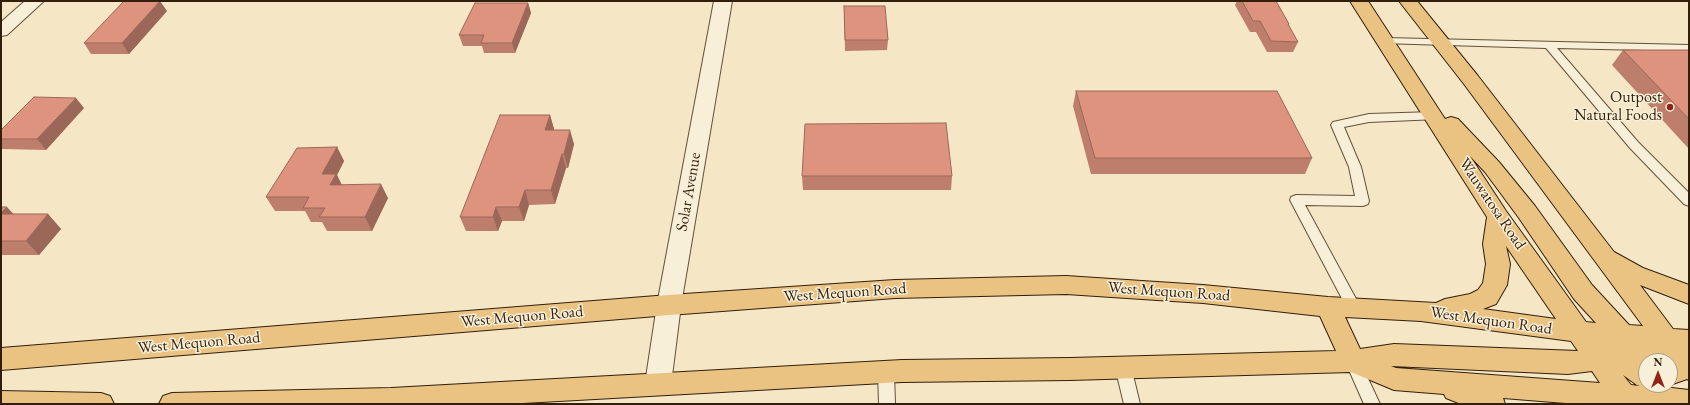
<!DOCTYPE html>
<style>
body{margin:0}
#map{position:relative;width:1690px;height:405px;overflow:hidden;background:#f5e6c5;font-family:"EB Garamond",serif}
canvas{display:block}
.frame{position:absolute;inset:0;border:2px solid #321f0b;pointer-events:none}
.north{position:absolute;left:1638px;top:353px;width:40px;height:40px;box-sizing:border-box;background:#f8efd9;border:1px solid #a99c87;border-radius:50%;rotate:0deg;font-size:11px;font-weight:700;line-height:16px;text-align:center;color:#321f0b}
.north::after{content:'';display:block;margin:auto;width:14px;height:18px;background:#8f2418;clip-path:polygon(50% 0,100% 100%,50% 72%,0 100%)}
</style>
<div id="map">
<canvas width="1690" height="405"></canvas>
<div class="frame"></div>
<div class="north">N</div>
</div>
<script>
const ctx = document.querySelector('canvas').getContext('2d');
ctx.lineJoin = 'round';
const shape = rows => new Path2D(rows.map(r => 'M' + r).join(''));
function stroke(path, color, width, dash) { ctx.strokeStyle = color; ctx.lineWidth = width; ctx.lineCap = dash ? 'butt' : 'round'; ctx.setLineDash(dash || []); ctx.stroke(path); }
function paint(path, color) { ctx.fillStyle = color; ctx.fill(path, 'evenodd'); }
function drawText(font, color, halo, rows, align = 'center') {
  ctx.font = font + ' "EB Garamond",serif'; ctx.lineWidth = 3; ctx.setLineDash([]); ctx.textBaseline = 'middle'; ctx.strokeStyle = halo; ctx.fillStyle = color; for (const [text, x, y, turn = 0] of rows) {
    ctx.save(); ctx.translate(x, y); ctx.rotate((+turn || 0) * Math.PI / 180); ctx.textAlign = isNaN(turn) ? turn : align; if (halo) ctx.strokeText(text, 0, 0); ctx.fillText(text, 0, 0); ctx.restore();
  }
}
const service = shape([
 [1385,38,1689,45,1689,51,1557,48,1638,142,1689,193,1689,206,1684,204,1630,148,1546,48,1381,43,1380,41,1381,39,1385,38],
 [1434,112,1438,113,1440,116,1438,119,1369,122,1344,127,1361,167,1369,201,1368,204,1363,206,1305,205,1361,308,1359,312,1354,314,1349,312,1290,200,1291,197,1296,195,1355,196,1349,167,1331,125,1333,122,1369,114,1434,112],
 [1353,355,1358,357,1380,404,1364,404,1345,361,1348,357,1353,355],
 [1123,361,1128,363,1131,367,1140,404,1124,404,1115,367,1118,363,1123,361],
 [886,366,891,367,894,372,895,404,879,404,878,372,881,367,886,366]
]);
const minor = shape([
 [25,1,44,1,7,35,1,36,1,22,25,1],
 [714,1,732,1,681,305,671,384,667,392,658,395,649,392,645,384,657,305,714,1]
]);
const primary = shape([
 [1350,1,1368,1,1445,119,1451,117,1458,119,1499,162,1535,206,1592,285,1629,325,1643,326,1464,84,1399,1,1417,1,1478,76,1614,252,1643,268,1689,285,1689,304,1640,285,1673,329,1689,330,1689,380,1687,379,1670,385,1670,361,1646,361,1646,385,1689,390,1689,404,1578,404,1503,398,1505,404,1461,404,1446,398,1444,394,1394,390,1351,372,1070,380,902,382,505,404,159,404,163,396,172,393,391,388,902,360,1070,358,1336,351,1320,316,1203,303,1066,294,895,298,669,315,1,370,1,348,669,295,895,280,1066,276,1203,285,1328,297,1436,303,1445,299,1470,294,1478,290,1483,283,1486,264,1483,244,1487,217,1350,1],
 [1470,156,1485,172,1519,218,1574,299,1596,323,1586,322,1506,211,1470,156],
 [1506,246,1556,319,1483,309,1496,304,1507,285,1510,264,1506,246],
 [1345,317,1421,321,1571,341,1578,351,1394,344,1360,349,1345,317],
 [1391,366,1568,374,1592,371,1600,383,1396,368,1391,366],
 [1623,375,1637,385,1640,386,1631,385,1623,375],
 [1,391,101,393,110,396,114,404,1,404,1,391]
]);
const wall = shape([
 [1237,1,1276,1,1289,24,1289,26,1298,42,1293,52,1267,52,1256,32,1250,32,1235,5],
 [528,3,531,13,515,53,484,53,482,46,463,46,459,35],
 [844,6,888,40,887,50,845,51],
 [167,11,129,54,91,54,84,43],
 [1623,50,1689,50,1689,149,1612,65],
 [1076,91,1312,158,1305,174,1091,174,1073,106],
 [84,108,46,150,2,149,1,149,1,130],
 [550,115,554,129,554,130,574,144,568,168,566,168,555,204,529,205,524,221,502,221,498,231,466,231,460,217],
 [337,147,344,161,337,175,342,185,388,198,372,231,327,231,322,222,311,222,305,211,275,211,266,197],
 [802,176,952,176,951,190,803,190],
 [1,207,14,214,48,214,61,229,39,255,1,255]
]);
const shadedWall = shape([
 [160,1,167,11,129,54,122,43],
 [528,3,531,13,515,53,512,43],
 [76,98,84,108,46,150,37,139],
 [550,115,554,129,549,144,545,130],
 [570,130,574,144,568,168,564,154],
 [337,147,344,161,337,175,343,188,338,199,322,174],
 [562,154,566,168,555,204,551,190],
 [381,184,388,198,372,231,365,217],
 [525,190,529,205,524,221,519,207],
 [7,207,20,221,1,216,1,213],
 [496,207,502,221,498,231,493,217],
 [48,214,61,229,39,255,26,241]
]);
const building = shape([
 [124,1,160,1,122,43,84,43,124,1],
 [1242,1,1276,1,1289,24,1288,24,1298,42,1271,41,1260,21,1253,21,1242,1],
 [475,3,528,3,512,43,481,43,484,35,459,35,475,3],
 [844,6,885,6,888,40,845,40,844,6],
 [1623,50,1689,50,1689,119,1623,50],
 [1076,91,1277,91,1312,158,1095,158,1076,91],
 [34,97,76,98,37,139,1,139,1,130,34,97],
 [500,115,550,115,545,130,570,130,564,154,562,154,551,190,525,190,519,207,496,207,493,217,460,217,500,115],
 [946,123,952,176,802,176,805,124,946,123],
 [337,147,322,174,336,174,330,185,381,184,365,217,319,217,325,208,303,208,309,197,266,197,297,148,337,147],
 [1,207,7,207,1,213,1,207],
 [1,214,48,214,26,241,1,241,1,214]
]);
const markers = [
 [1670,107,4,"#8f2418"]
];
const poiNames = [
 ["Outpost",1662,98],
 ["Natural Foods",1662,116]
];
const streetNames = [
 ["Solar Avenue",689,192,-80],
 ["Wauwatosa Road",1492,204,56],
 ["West Mequon Road",1169,292,4],
 ["West Mequon Road",845,293,-4],
 ["West Mequon Road",522,317,-5],
 ["West Mequon Road",1491,321,8],
 ["West Mequon Road",199,343,-5]
];
stroke(service, '#63513a', 2);
stroke(minor, '#63513a', 2);
stroke(primary, '#321f0b', 2);
paint(service, '#f8efd9');
paint(minor, '#f8efd9');
paint(primary, '#eac382');
paint(wall, '#be7e6c');
paint(shadedWall, '#9b6758');
paint(building, '#dd937d');
stroke(building, '#9b6758', 1);
for (const [x, y, r, color] of markers) { const dot = new Path2D(); dot.arc(x, y, r, 0, 2 * Math.PI); ctx.fillStyle = color; ctx.fill(dot); stroke(dot, '#f8efd9', 1.5); }
drawText('16px', '#321f0b', '#f8efd9', poiNames, 'right');
drawText('16px', '#321f0b', '#f8efd9', streetNames);
</script>
